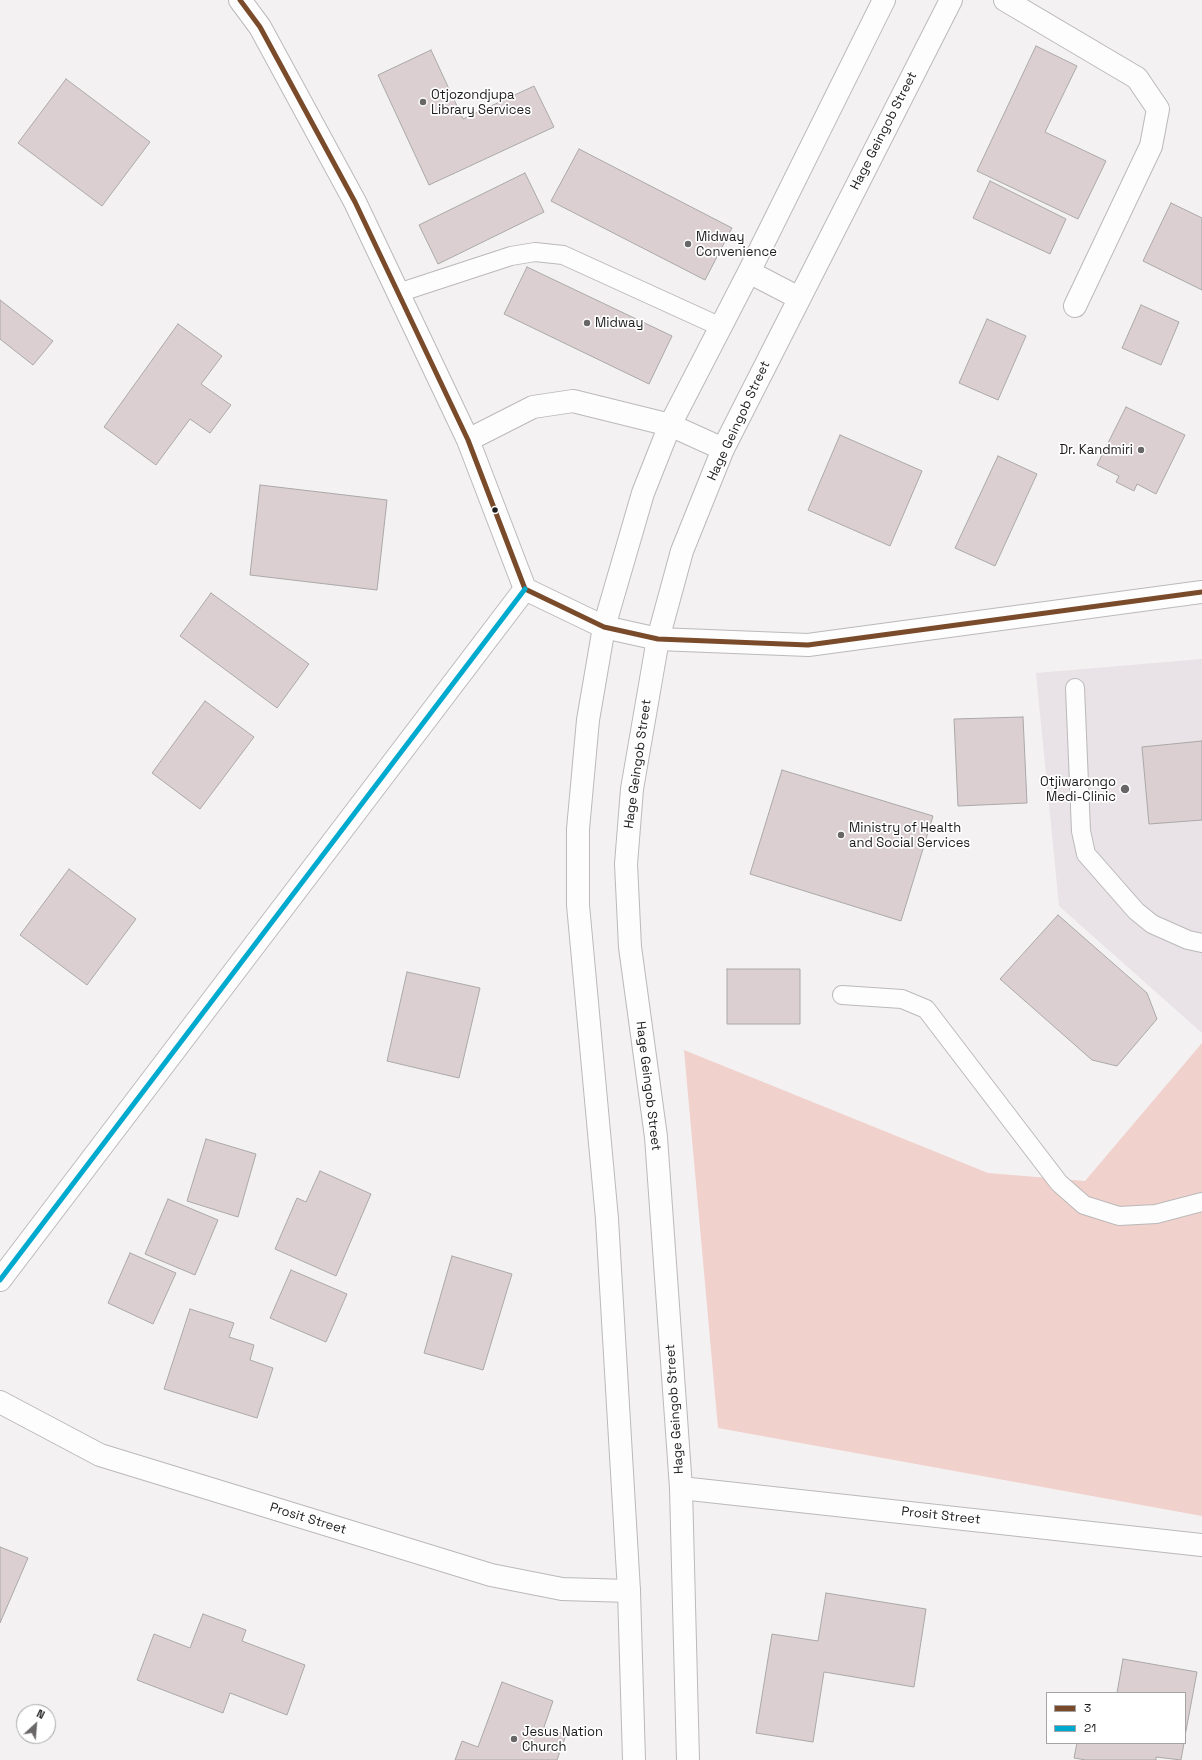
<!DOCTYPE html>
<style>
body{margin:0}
#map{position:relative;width:1202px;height:1760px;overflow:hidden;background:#f4f1f2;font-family:"Space Grotesk",sans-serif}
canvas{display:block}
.legend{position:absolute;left:1046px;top:1692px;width:140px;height:52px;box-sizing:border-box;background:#fff;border:1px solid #a5a4a4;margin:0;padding:5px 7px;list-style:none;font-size:12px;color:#1d1b1c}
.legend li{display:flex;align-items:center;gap:8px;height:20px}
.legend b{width:20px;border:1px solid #a5a4a4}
.north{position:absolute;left:16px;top:1704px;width:40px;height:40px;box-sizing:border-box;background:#fff;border:1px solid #a5a4a4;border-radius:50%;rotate:26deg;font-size:11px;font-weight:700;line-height:16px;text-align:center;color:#1d1b1c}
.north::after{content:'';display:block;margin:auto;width:14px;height:18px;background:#686667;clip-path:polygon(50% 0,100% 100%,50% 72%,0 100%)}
</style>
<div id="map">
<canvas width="1202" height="1760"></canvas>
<ul class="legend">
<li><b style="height:5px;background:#7a4b2a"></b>3</li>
<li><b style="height:5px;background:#00a9ce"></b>21</li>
</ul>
<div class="north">N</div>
</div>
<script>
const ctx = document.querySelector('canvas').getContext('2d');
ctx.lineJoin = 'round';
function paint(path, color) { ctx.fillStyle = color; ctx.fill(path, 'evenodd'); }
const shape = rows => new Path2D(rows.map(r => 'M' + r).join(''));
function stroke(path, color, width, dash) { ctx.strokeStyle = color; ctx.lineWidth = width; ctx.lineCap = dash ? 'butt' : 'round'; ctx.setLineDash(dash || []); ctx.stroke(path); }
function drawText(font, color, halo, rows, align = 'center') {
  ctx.font = font + ' "Space Grotesk",sans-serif'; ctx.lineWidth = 3.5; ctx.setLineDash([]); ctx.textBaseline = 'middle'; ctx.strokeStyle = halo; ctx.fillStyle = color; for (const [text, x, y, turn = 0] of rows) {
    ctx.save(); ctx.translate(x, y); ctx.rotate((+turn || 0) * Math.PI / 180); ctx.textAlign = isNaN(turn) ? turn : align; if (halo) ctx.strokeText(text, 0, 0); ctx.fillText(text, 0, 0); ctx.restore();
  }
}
const built = shape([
 [1202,659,1202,1033,1059,906,1036,673]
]);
const green = shape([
 [1202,1043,1202,1516,718,1428,684,1050,988,1173,1085,1181]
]);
const building = shape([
 [1036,46,1077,66,1045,132,1106,161,1078,219,977,171,1036,46],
 [431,50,463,119,534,86,554,127,429,185,378,75,431,50],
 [66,79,150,142,102,206,18,143,66,79],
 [579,149,732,228,705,280,551,201,579,149],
 [525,173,544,212,438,264,419,225,525,173],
 [990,181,1066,219,1050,254,973,218,990,181],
 [1171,203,1202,218,1202,290,1143,261,1171,203],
 [527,267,672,336,649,384,504,314,527,267],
 [0,300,53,341,33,365,0,339,0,300],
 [1141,305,1179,322,1161,365,1122,348,1141,305],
 [987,319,1026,336,998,400,959,383,987,319],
 [178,324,222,356,201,384,231,405,210,433,190,419,156,465,104,427,178,324],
 [1126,407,1185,435,1156,494,1137,484,1134,491,1116,482,1119,476,1097,465,1126,407],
 [840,435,922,471,890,546,808,510,840,435],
 [998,456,1037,474,995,566,955,548,998,456],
 [260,485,387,500,377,590,250,575,260,485],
 [211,593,309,664,277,708,180,636,211,593],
 [205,701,254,737,200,809,152,773,205,701],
 [1023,717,1027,803,958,806,954,719,1023,717],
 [1202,741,1202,820,1149,824,1142,747,1202,741],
 [782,770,933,816,901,921,750,874,782,770],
 [69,869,136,919,87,985,20,935,69,869],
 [1058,915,1147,993,1157,1019,1117,1066,1092,1060,1000,979,1058,915],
 [727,969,800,969,800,1024,727,1024,727,969],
 [407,972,480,988,459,1078,387,1061,407,972],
 [206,1139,256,1154,238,1217,187,1201,206,1139],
 [320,1171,371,1194,336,1276,275,1249,297,1198,306,1202,320,1171],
 [168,1199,218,1220,195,1275,145,1254,168,1199],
 [130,1253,176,1273,153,1324,108,1303,130,1253],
 [452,1256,512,1274,483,1370,424,1353,452,1256],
 [291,1270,347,1294,326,1342,270,1318,291,1270],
 [190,1309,234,1323,229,1337,254,1345,250,1360,273,1368,257,1418,164,1389,190,1309],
 [0,1547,28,1558,0,1623,0,1547],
 [826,1593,926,1609,914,1687,824,1672,813,1742,756,1733,772,1634,818,1641,826,1593],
 [203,1614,246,1630,242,1641,305,1665,287,1715,230,1693,223,1713,137,1680,154,1634,190,1648,203,1614],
 [1123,1659,1197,1672,1185,1736,1185,1693,1117,1693,1123,1659],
 [502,1682,553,1701,544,1727,566,1735,557,1760,455,1760,462,1741,478,1747,502,1682],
 [1077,1743,1184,1743,1181,1760,1156,1757,1156,1760,1086,1760,1074,1758,1077,1743]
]);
const service = shape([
 [398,293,511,256,535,252,563,255,721,327],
 [1075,688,1081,831,1086,854,1136,911,1152,924,1188,940,1202,943],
 [842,995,902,999,926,1009,1059,1183,1084,1205,1119,1216,1156,1214,1202,1202]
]);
const minor = shape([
 [240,0,260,27,355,202,468,440,525,589,604,627,658,639,808,645,1202,592],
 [1005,0,1137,78,1158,109,1151,146,1075,306],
 [468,440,533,407,573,401,670,425,723,449],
 [0,1280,525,589],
 [0,1402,100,1455,491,1575,562,1589,629,1591],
 [681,1488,1202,1545]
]);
const trunk = shape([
 [749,272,799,298],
 [634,1760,629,1591,607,1219,578,905,578,829,588,720,604,627,643,493,670,425,749,272,884,0],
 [688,1760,681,1488,656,1137,630,947,626,864,632,789,658,639,682,551,723,449,951,0]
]);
const bus1 = shape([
 [240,0,260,27,355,202,468,440,525,589,604,627,658,639,808,645,1202,592]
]);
const bus2 = shape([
 [0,1280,525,589]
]);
const markers = [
 [423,102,4,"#686667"],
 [688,244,4,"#686667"],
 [587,323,4,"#686667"],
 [1141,450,4,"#686667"],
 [495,510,3.5,"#1d1b1c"],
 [1125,789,5,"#686667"],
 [841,835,4,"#686667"],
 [514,1739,4,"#686667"]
];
const poiNames = [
 ["Otjozondjupa",431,95],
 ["Library Services",431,110],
 ["Midway",696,237],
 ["Convenience",696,252],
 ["Midway",595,323],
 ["Dr. Kandmiri",1133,450,"right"],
 ["Otjiwarongo",1116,782,"right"],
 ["Medi-Clinic",1116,797,"right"],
 ["Ministry of Health",849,828],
 ["and Social Services",849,843],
 ["Jesus Nation",522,1732],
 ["Church",522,1747]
];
const streetNames = [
 ["Hage Geingob Street",884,131,-63],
 ["Hage Geingob Street",739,421,-65],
 ["Hage Geingob Street",638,764,-82],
 ["Hage Geingob Street",648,1086,83],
 ["Hage Geingob Street",675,1409,-94],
 ["Prosit Street",941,1516,6],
 ["Prosit Street",308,1519,17]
];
paint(built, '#e9e2e6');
paint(green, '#f0d1cc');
paint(building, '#dbcfd1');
stroke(building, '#aaa8a8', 1);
stroke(service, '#bbb9b9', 20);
stroke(minor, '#bbb9b9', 24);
stroke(trunk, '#bbb9b9', 24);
stroke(service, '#fdfdfd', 18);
stroke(minor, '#fdfdfd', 22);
stroke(trunk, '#fdfdfd', 22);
stroke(bus1, '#7a4b2a', 5);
stroke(bus2, '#00a9ce', 5);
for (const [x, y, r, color] of markers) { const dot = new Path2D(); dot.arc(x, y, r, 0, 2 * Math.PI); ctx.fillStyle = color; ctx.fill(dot); stroke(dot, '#fff', 1.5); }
drawText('13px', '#1d1b1c', '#fff', poiNames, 'left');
drawText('13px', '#1d1b1c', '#fff', streetNames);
</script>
